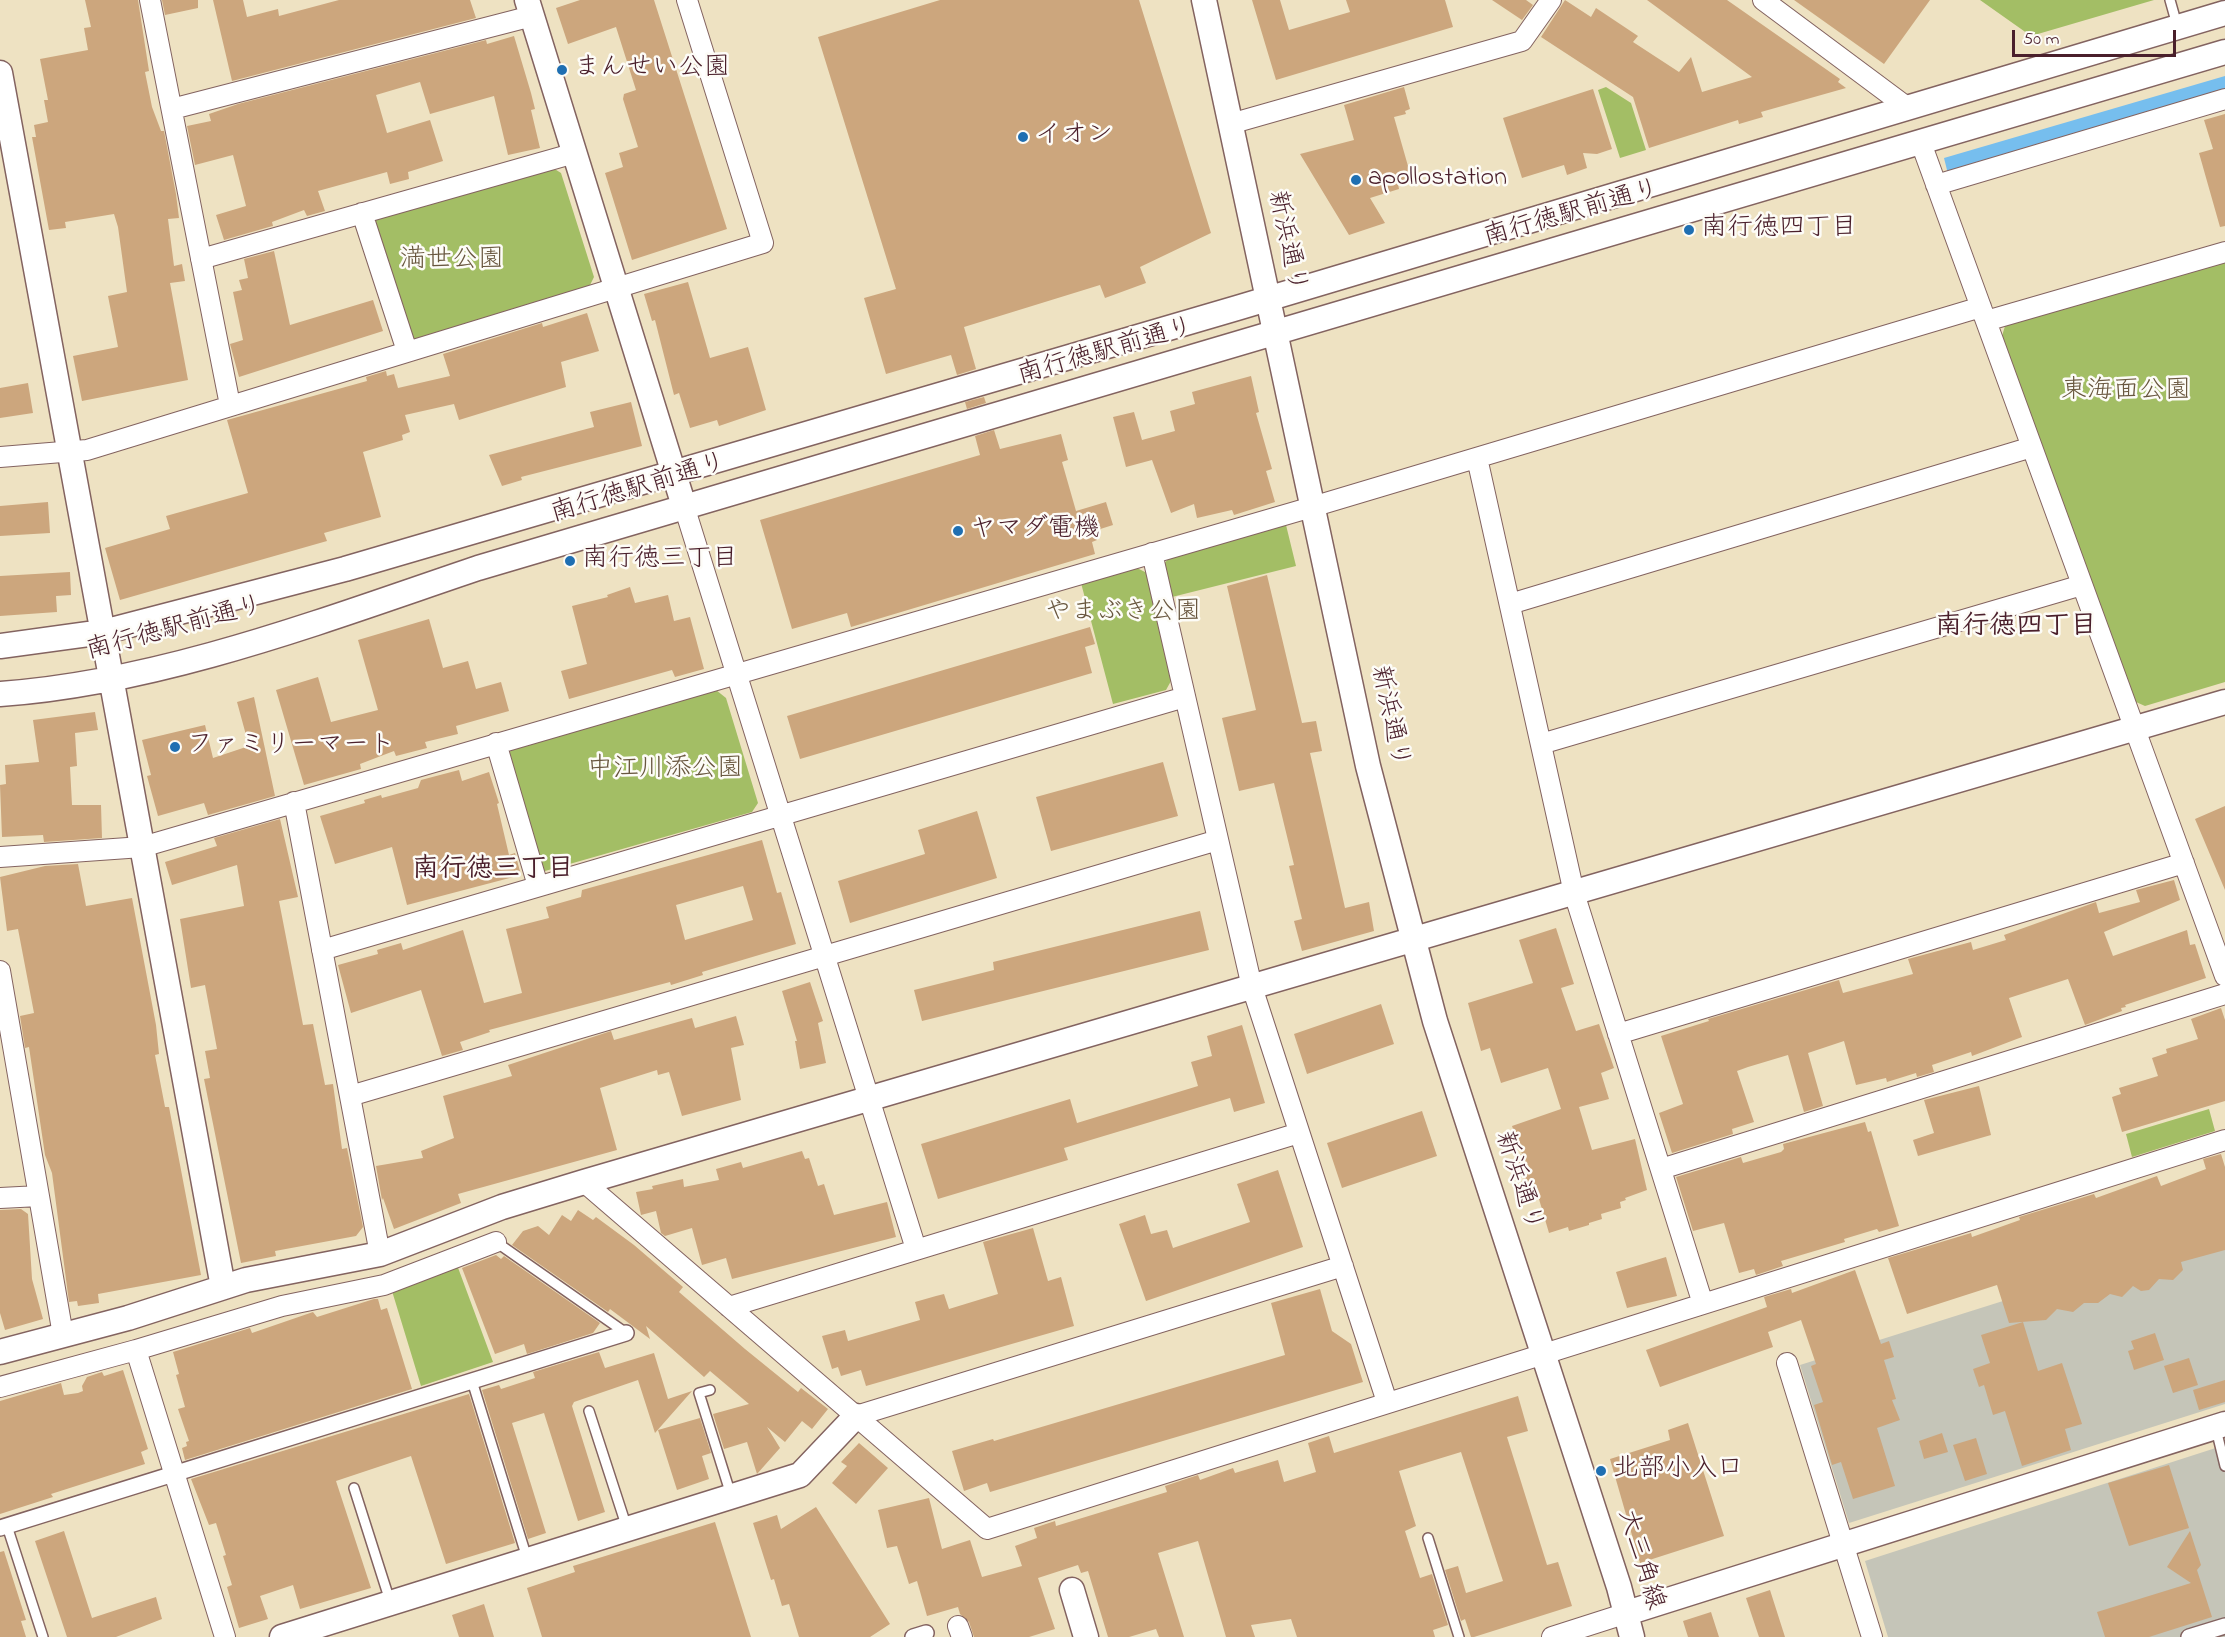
<!DOCTYPE html>
<meta charset="utf-8">
<style>
body{margin:0}
#map{position:relative;width:2225px;height:1637px;overflow:hidden;background:#eee2c2;font-family:"Indie Flower",sans-serif}
canvas{display:block}
.scale{position:absolute;left:2012px;top:30px;width:164px;height:27px;box-sizing:border-box;border:3px solid #4a1f2b;border-top:0;padding-left:8px;font-size:18px;line-height:21px;white-space:nowrap;color:#4a1f2b;-webkit-text-stroke:4px #fdfcf7;paint-order:stroke}
</style>
<div id="map">
<canvas width="2225" height="1637"></canvas>
<div class="scale">50 m</div>
</div>
<script>
const c = document.querySelector('canvas').getContext('2d');
c.lineJoin = 'round';
function fill(path, color) { c.fillStyle = color; c.fill(path, 'evenodd'); }
function stroke(path, color, width, dash) { c.strokeStyle = color; c.lineWidth = width; c.lineCap = dash ? 'butt' : 'round'; c.setLineDash(dash || []); c.stroke(path); }
function write(font, color, halo, rows, align = 'center') {
  c.font = font + ' "Indie Flower","Klee One",sans-serif'; c.lineWidth = 5; c.setLineDash([]); c.textBaseline = 'middle'; c.strokeStyle = halo; c.fillStyle = color; for (const [text, x, y, turn = 0] of rows) {
    c.save(); c.translate(x, y); c.rotate((+turn || 0) * Math.PI / 180); c.textAlign = isNaN(turn) ? turn : align; if (halo) c.strokeText(text, 0, 0); c.fillText(text, 0, 0); c.restore();
  }
}
const industrial = new Path2D(`
 M2225,1231V1404L1849,1523L1800,1365Z
 M2225,1445V1637H1888L1865,1561Z`);
const green = new Path2D(`
 M1980,0H2154L2031,36Z
 M1606,87L1631,103L1646,150L1620,158L1598,90Z
 M553,168L561,173L594,277L589,287L415,340L408,336L371,225L377,216Z
 M2225,262V682L2145,706L2136,702L2002,336L2005,326Z
 M1286,525L1296,566L1172,597L1164,564L1171,555Z
 M1137,568L1147,573L1171,681L1166,690L1113,704L1081,583Z
 M716,690L726,698L758,803L752,812L545,871L537,866L505,758L512,749Z
 M2209,1109L2215,1131L2132,1157L2126,1134Z
 M457,1265L493,1362L421,1386L392,1291Z`);
const water = new Path2D(`
 M2225,76V92L1948,174L1944,158Z`);
const building = new Path2D(`
 M85,0H138L149,71L145,72L152,107L161,131H164L176,194L179,218L168,219L174,266L182,264L185,281L170,283L188,380L82,401L73,356L118,347L108,296L127,292L118,227L114,214L65,222L66,228L49,230L32,137H36L34,125L48,122L44,100H48L40,59L88,50L84,28L91,27Z
 M162,0H198V8L165,15Z
 M213,0H243L247,17L278,9L279,16L339,0H470L476,18L232,81Z
 M580,0H654L727,229L632,260L605,173L623,167L619,153L638,147L623,99L624,94L636,90L616,27L568,44L556,8Z
 M940,0H1139L1211,233L1140,267L1146,283L1105,298L1100,285L964,327L976,369L957,375L951,355L886,374L864,298L896,289L818,37Z
 M1252,0H1280L1289,30L1350,12L1346,0H1445L1453,27L1276,80Z
 M1492,0H1526L1533,5L1522,20Z
 M1565,0L1591,17L1596,8L1638,36L1633,42L1679,72L1691,57L1702,92L1752,77L1647,0H1727L1840,79L1838,82L1846,88L1761,112L1763,117L1739,124L1738,120L1649,148L1633,97L1541,37Z
 M1794,0H1930L1884,64Z
 M514,36L531,93L535,109L531,110L540,148L508,155L494,96L430,114L420,82L376,95L387,133L430,120L443,161L408,172L409,179L390,184L387,172L318,191L325,211L307,216L304,210L272,222L273,226L269,227L224,240L216,215L246,206L233,155L195,165L187,126L211,121L209,114L238,104L486,40L487,44Z
 M1404,87L1410,109L1405,111L1406,114L1394,117L1412,180L1398,184L1399,189L1370,198L1385,223L1349,235L1300,154L1354,140L1344,105Z
 M1593,89L1612,149L1597,154L1583,153L1587,168L1567,175L1564,165L1522,178L1503,118Z
 M2225,114V226L2220,227L2199,153L2213,149L2204,120Z
 M274,251L290,325L373,300L383,331L239,377L230,344L243,340L233,292L242,290L239,280L248,278L244,259Z
 M688,282L710,358L748,347L766,410L719,426L717,420L690,428L679,393L674,395L655,320L652,321L644,294Z
 M587,313L599,351L561,362L566,387L459,420L454,404L405,415L410,432L402,435L403,440L363,452L381,517L324,533L327,541L120,600L105,548L170,529L166,516L248,493L227,420L367,381L366,377L386,371L387,376L394,374L398,388L450,376L443,354L542,323L543,327Z
 M1251,376L1259,412L1256,413L1272,469L1266,471L1275,502L1234,515L1232,510L1197,518L1194,504L1171,513L1152,460L1126,467L1113,417L1134,412L1142,440L1175,431L1170,411L1195,404L1192,392Z
 M28,383L33,413L0,418V388Z
 M984,397L986,403L967,409L965,402Z
 M631,402L642,446L521,477L522,480L502,486L489,455L594,427L590,412Z
 M994,430L1000,449L1061,434L1068,460L1062,462L1076,511L1106,502L1113,525L1094,531L1097,540L1092,542L1095,554L851,627L847,613L792,629L760,520L980,455L975,436Z
 M48,502L50,533L0,536V506Z
 M70,572L71,595L56,596L57,612L0,616V576Z
 M1267,575L1302,723L1316,721L1322,751L1310,753L1345,908L1369,902L1374,931L1302,951L1294,921L1302,919L1289,866L1294,865L1274,783L1239,791L1222,718L1256,710L1227,586Z
 M630,587L635,603L668,595L674,621L690,617L704,669L675,677L672,670L569,699L561,671L587,664L572,606L608,597L607,595Z
 M429,619L443,668L468,661L476,689L501,682L509,711L456,726L458,734L425,742L427,748L396,756L394,751L360,764L361,769L304,785L276,690L318,677L331,722L378,710L358,640Z
 M1090,627L1095,644L1085,647L1092,673L800,759L787,716Z
 M254,697L275,796L208,815L204,803L158,816L147,776L151,775L142,740L205,725L213,758L249,746L237,702Z
 M95,712L98,730L75,733L77,766L70,767L72,805H101L102,838L44,842L43,835L2,837L0,785L6,784L5,765L39,762L33,720Z
 M1163,762L1178,816L1051,851L1036,797Z
 M459,770L462,781L489,772L499,803L497,804L509,855L515,853L521,875L407,905L392,847L335,864L320,816L365,803L364,800L381,795L382,798L418,788L421,780Z
 M2225,806V890L2195,819Z
 M977,811L997,878L850,923L838,881L925,854L918,830Z
 M280,819L298,897L279,901L303,1025L313,1024L325,1085L333,1084L342,1149L347,1148L363,1227L356,1236L275,1251L276,1256L241,1263L204,1079L210,1078L205,1051L217,1049L205,985L191,988L180,919L244,906L237,865L172,885L165,862L217,846L214,838Z
 M762,840L777,893L781,892L796,944L702,972L703,975L671,985L670,982L489,1030L490,1032L460,1042L463,1050L442,1056L421,990L351,1013L338,965L378,954L377,950L401,943L403,950L463,930L484,1003L522,993L506,929L549,918L546,907L581,897L582,890ZM743,886L753,920L685,940L676,905Z
 M78,864L86,906L132,898L156,1025L159,1054L155,1055L165,1107H169L201,1275L98,1294L99,1303L78,1306L77,1301L69,1302L52,1173L45,1155L29,1047L25,1048L20,1016L34,1013L18,929L7,931L0,877L45,866Z
 M2174,880L2180,900L2104,932L2113,956L2187,930L2190,945L2195,944L2206,978L2125,1005L2126,1007L2121,1008L2122,1011L2085,1025L2068,979L2009,998L2022,1037L1972,1056L1971,1052L1932,1065L1934,1072L1917,1077L1916,1073L1887,1082L1886,1078L1856,1085L1844,1041L1808,1053L1823,1106L1804,1112L1788,1055L1748,1067L1737,1071L1754,1122L1732,1129L1733,1134L1672,1153L1659,1113L1683,1104L1661,1036L1709,1021L1708,1019L1839,980L1843,993L1913,974L1908,959L1971,942L1973,950L2006,940L2004,935L2096,902L2099,913L2140,902L2136,890Z
 M1200,911L1209,950L922,1021L914,990L994,970L993,962Z
 M1556,928L1574,984L1561,988L1576,1031L1599,1024L1614,1068L1601,1073L1609,1099L1579,1107L1592,1150L1635,1139L1647,1190L1625,1198L1626,1200L1620,1202L1621,1208L1601,1214L1602,1219L1589,1223V1225L1569,1231L1568,1227L1549,1233L1536,1189L1527,1191L1517,1156L1522,1154L1512,1126L1561,1109L1548,1068L1501,1083L1490,1048L1481,1051L1468,1003L1533,983L1519,940Z
 M810,982L823,1021L818,1023L826,1063L800,1069L795,1041H797L782,991Z
 M1381,1004L1394,1044L1307,1074L1294,1034Z
 M2221,1008L2225,1020V1101L2122,1132L2112,1097L2121,1094L2119,1088L2158,1076L2152,1058L2167,1053L2166,1049L2198,1039L2191,1019Z
 M736,1016L744,1045L731,1048L741,1100L682,1116L669,1072L658,1075L657,1070L600,1088L617,1150L458,1194L461,1203L394,1229L383,1198L382,1200L376,1166L423,1158L421,1151L454,1138L443,1096L512,1076L508,1065L611,1031L614,1040L692,1018L695,1028Z
 M1242,1025L1265,1103L1234,1112L1230,1098L1064,1148L1068,1160L938,1199L921,1144L1070,1099L1077,1123L1198,1086L1191,1062L1212,1056L1207,1036Z
 M1979,1086L1991,1135L1918,1156L1913,1140L1934,1133L1924,1100Z
 M1422,1111L1437,1156L1342,1188L1327,1143Z
 M1865,1122L1868,1132L1871,1131L1899,1226L1879,1232L1877,1229L1844,1239L1845,1242L1781,1261L1783,1266L1756,1275L1754,1269L1739,1273L1724,1223L1693,1231L1676,1177L1741,1157L1743,1163L1781,1152L1784,1149L1783,1144Z
 M802,1151L805,1159L809,1158L818,1186L824,1184L834,1215L887,1202L896,1237L732,1279L726,1258L702,1265L692,1228L665,1236L661,1233L656,1211L641,1215L636,1192L653,1189L652,1186L683,1179L684,1187L719,1180L716,1169L741,1162L743,1168Z
 M2221,1154L2225,1167V1250L2181,1262L2183,1270L2173,1280L2159,1279L2149,1290L2141,1291L2133,1286L2122,1297L2110,1294L2098,1303H2084L2073,1312L2057,1309L2046,1320L2009,1323L1997,1285L1907,1314L1888,1258L1971,1233L1972,1237L2020,1220L2019,1217L2094,1194L2096,1198L2157,1176L2161,1186L2206,1169L2203,1159Z
 M1278,1170L1303,1247L1146,1301L1119,1224L1145,1215L1151,1234L1167,1230L1173,1248L1250,1222L1237,1184Z
 M21,1209L28,1214L32,1279L43,1319L5,1330L0,1313V1210Z
 M578,1210L593,1220L596,1217L634,1245L683,1287L679,1292L745,1349L798,1392L801,1388L828,1409L812,1429L802,1421L785,1442L767,1427L780,1448L757,1474L747,1442L724,1449L713,1414L749,1404L710,1371L704,1377L646,1326L650,1339L610,1309L608,1312L512,1245L523,1231L538,1226L549,1235L562,1215L571,1221Z
 M1033,1228L1048,1281L1061,1277L1074,1326L866,1386L861,1370L841,1376L838,1367L832,1369L822,1336L845,1330L848,1341L920,1320L915,1302L936,1296L944,1294L949,1309L998,1294L983,1242Z
 M496,1255L501,1259L504,1256L600,1323L593,1333L527,1354L524,1344L495,1354L462,1268Z
 M1666,1257L1677,1296L1627,1308L1616,1272Z
 M1855,1270L1881,1344L1889,1341L1894,1357L1884,1360L1896,1399L1892,1400L1900,1420L1877,1428L1895,1486L1853,1499L1841,1462L1832,1465L1814,1405L1823,1402L1811,1366L1816,1364L1801,1320L1768,1332L1773,1347L1660,1387L1646,1350L1767,1307L1764,1297L1791,1289L1792,1293Z
 M1320,1289L1332,1331L1351,1344L1363,1382L990,1492L987,1483L964,1491L952,1451L993,1439L994,1441L1285,1355L1271,1303Z
 M374,1299H378L381,1310L387,1308L412,1389L185,1460L182,1448L187,1446L186,1442L189,1441L178,1409L185,1407L176,1375L179,1374L173,1352L250,1328L252,1333L313,1312L317,1317Z
 M2023,1322L2038,1371L2062,1363L2082,1424L2065,1429L2071,1450L2022,1466L2005,1411L1993,1415L1984,1385L1979,1387L1973,1369L1990,1363L1981,1335Z
 M2155,1333L2164,1360L2134,1370L2128,1351L2134,1349L2131,1341Z
 M599,1352L605,1368L654,1353L668,1399L692,1391L655,1433L638,1380L574,1402L572,1406L605,1512L578,1521L544,1413L512,1423L546,1533L528,1539L482,1390L499,1385L501,1389L535,1378L533,1372Z
 M2189,1358L2198,1385L2173,1393L2164,1366Z
 M123,1370L148,1449L141,1452L145,1464L51,1494L53,1497L0,1514V1401L61,1383L64,1395L78,1393L83,1391L82,1386L87,1377L102,1372L104,1376Z
 M2225,1380V1402L2199,1410L2193,1390Z
 M469,1394L515,1543L446,1564L411,1456L336,1481L371,1588L300,1609L293,1585L260,1596L268,1619L239,1628L227,1587L232,1585L223,1556L226,1555L216,1523L209,1525L191,1479Z
 M1518,1396L1528,1431L1507,1437L1547,1565L1558,1562L1572,1606L1474,1637H1471L1465,1619L1461,1621L1445,1570L1458,1566L1466,1593L1503,1581L1461,1452L1399,1471L1416,1526L1405,1531L1420,1578L1432,1574L1448,1625L1433,1630L1435,1637H1297L1291,1619L1251,1625L1255,1637H1226L1198,1541L1158,1553L1184,1637H1159L1156,1629L1129,1637H1108L1088,1571L1081,1573L1078,1565L1038,1578L1055,1629L1029,1637H974L969,1622L960,1614L958,1607L927,1616L917,1581L909,1584L897,1546L887,1548L878,1510L929,1498L942,1549L970,1540L982,1577L1022,1566L1015,1546L1037,1538L1034,1528L1055,1521L1056,1526L1167,1492L1165,1486L1198,1475L1200,1480L1233,1468L1235,1473L1278,1460L1284,1482L1316,1472L1308,1443L1329,1436L1334,1453Z
 M700,1418L711,1453L702,1456L709,1479L677,1490L658,1430Z
 M1688,1423L1724,1536L1640,1563L1610,1459L1670,1440L1668,1430Z
 M1942,1433L1948,1452L1924,1459L1919,1441Z
 M1976,1438L1987,1474L1965,1481L1953,1445Z
 M859,1443L888,1468L856,1504L832,1483L847,1466L841,1462Z
 M2169,1465L2189,1528L2129,1546L2108,1483Z
 M816,1507L890,1624L870,1637H799L789,1604L782,1606L774,1579L771,1580L753,1523L777,1515L781,1529Z
 M715,1522L751,1637H542L527,1588L575,1572L573,1566Z
 M64,1531L92,1618L156,1597L162,1619L116,1637H67L35,1541Z
 M2190,1531L2201,1565L2197,1570L2212,1617L2149,1637H2105L2097,1612L2191,1583L2167,1567Z
 M4,1551L26,1620L21,1621L26,1637H0V1552Z
 M1770,1590L1785,1637H1759L1746,1598Z
 M484,1604L494,1637H459L452,1615Z
 M1711,1612L1719,1637H1688L1683,1621Z`);
const service = new Path2D(`
 M2170,0L2177,25
 M496,1242L626,1333
 M472,1381L527,1558
 M710,1390L699,1393L731,1495
 M589,1411L627,1528
 M2216,1429L2225,1466
 M354,1488L390,1601
 M7,1526L43,1637
 M1428,1538L1459,1637`);
const pedestrian = new Path2D(`
 M0,1528L626,1333
 M913,1637L926,1633
 M2189,1637L2225,1626`);
const minor = new Path2D(`
 M150,0L230,405
 M1763,0L1908,108
 M172,109L532,16
 M1230,124L1522,41L1551,0
 M1921,143L2225,976
 M1936,185L2225,99
 M362,213L407,351
 M201,259L575,153
 M1986,321L2225,252
 M0,457L87,450L763,243L687,0
 M1477,458L1574,893L1703,1304
 M684,506L916,1249
 M1152,553L1252,987L1387,1402
 M1510,604L2032,447
 M496,743L538,886
 M1541,744L2082,585
 M294,802L380,1254
 M0,857L142,847L1312,507L1981,307
 M322,950L1185,697
 M0,971L63,1335
 M1618,1034L2184,863
 M350,1096L1218,840
 M1661,1169L2225,994
 M584,1182L987,1529L2225,1140
 M0,1198L39,1196
 M729,1307L1299,1133
 M136,1350L225,1637
 M1787,1363L1872,1637
 M0,1387L136,1350L282,1306L384,1285L496,1242
 M856,1416L1343,1266
 M958,1626L962,1637
 M1552,1637L1627,1613`);
const tertiary = new Path2D(`
 M527,0L684,506
 M1204,0L1368,766L1435,1021L1619,1587L1632,1637
 M0,73L223,1287
 M0,646L103,632L345,569L1237,308L2225,13
 M0,694C160,683 327,619 478,568L2225,52
 M0,1352L128,1318L246,1280L380,1254L502,1207L584,1182L2225,702
 M1072,1590L1086,1637
 M1627,1613L2225,1424
 M282,1637L800,1475L856,1416`);
const markers = [
 [562,70,6,"#1f6fb2"],
 [1023,137,6,"#1f6fb2"],
 [1356,180,6,"#1f6fb2"],
 [1689,230,6,"#1f6fb2"],
 [958,531,6,"#1f6fb2"],
 [570,561,6,"#1f6fb2"],
 [175,747,6,"#1f6fb2"],
 [1601,1471,6,"#1f6fb2"]
];
const poiNames = [
 ["まんせい公園",574,70],
 ["イオン",1035,137],
 ["apollostation",1368,180],
 ["南行徳四丁目",1701,230],
 ["ヤマダ電機",970,531],
 ["南行徳三丁目",582,561],
 ["ファミリーマート",187,747],
 ["北部小入口",1613,1471]
];
const streetNames = [
 ["南行徳駅前通り",1572,215,-16],
 ["新浜通り",1285,242,78],
 ["南行徳駅前通り",1106,353,-16],
 ["南行徳駅前通り",639,490,-17],
 ["南行徳駅前通り",175,630,-15],
 ["新浜通り",1388,717,78],
 ["新浜通り",1517,1182,72],
 ["大三角線",1639,1560,73]
];
const parkNames = [
 ["満世公園",452,262],
 ["東海面公園",2126,393],
 ["やまぶき公園",1123,614],
 ["中江川添公園",665,771]
];
const neighbourhoodNames = [
 ["南行徳四丁目",2016,629],
 ["南行徳三丁目",493,872]
];
fill(industrial, '#c5c5b8');
fill(green, '#a3be65');
fill(water, '#76beee');
fill(building, '#cca67d');
stroke(service, '#836360', 12);
stroke(pedestrian, '#836360', 18);
stroke(minor, '#836360', 22);
stroke(tertiary, '#836360', 27);
stroke(service, '#fff', 9);
stroke(pedestrian, '#fff', 15);
stroke(minor, '#fff', 20);
stroke(tertiary, '#fff', 24);
for (const [x, y, r, color] of markers) { const dot = new Path2D(); dot.arc(x, y, r, 0, 2 * Math.PI); c.fillStyle = color; c.fill(dot); stroke(dot, '#fdfcf7', 2); }
write('26px', '#4a1f2b', '#fdfcf7', poiNames, 'left');
write('26px', '#4a1f2b', '#fdfcf7', streetNames);
write('26px', '#69573f', '#fdfcf7', parkNames);
write('bold 27px', '#4a1f2b', '#fdfcf7', neighbourhoodNames);
</script>
